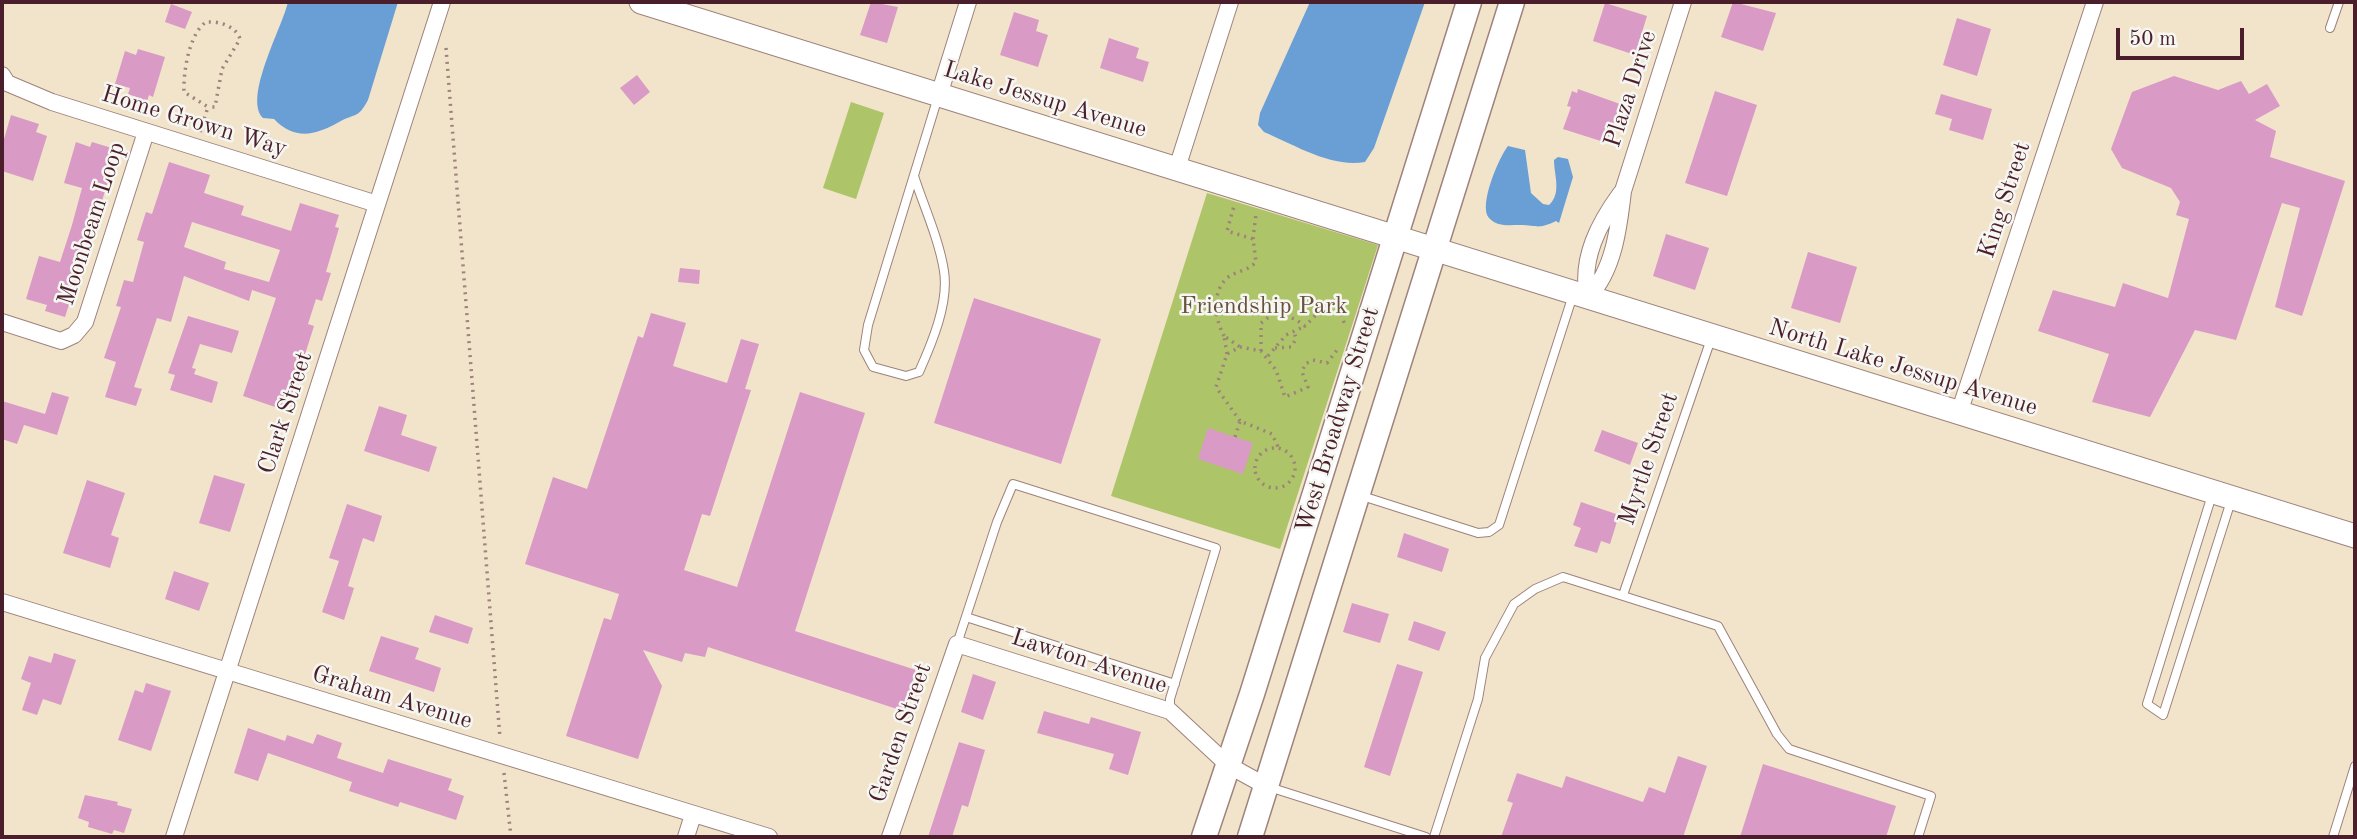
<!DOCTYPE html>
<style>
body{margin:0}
#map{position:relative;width:2357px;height:839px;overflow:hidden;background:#f1e4cb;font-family:"Old Standard TT",serif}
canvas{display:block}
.frame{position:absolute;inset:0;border:4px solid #4a1f2b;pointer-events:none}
.scale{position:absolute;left:2116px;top:28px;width:128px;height:32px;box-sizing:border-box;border:4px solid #4a1f2b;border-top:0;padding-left:9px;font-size:21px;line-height:24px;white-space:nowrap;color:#4a1f2b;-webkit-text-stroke:5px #f6f6f2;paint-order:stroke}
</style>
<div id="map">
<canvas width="2357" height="839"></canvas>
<div class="frame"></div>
<div class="scale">50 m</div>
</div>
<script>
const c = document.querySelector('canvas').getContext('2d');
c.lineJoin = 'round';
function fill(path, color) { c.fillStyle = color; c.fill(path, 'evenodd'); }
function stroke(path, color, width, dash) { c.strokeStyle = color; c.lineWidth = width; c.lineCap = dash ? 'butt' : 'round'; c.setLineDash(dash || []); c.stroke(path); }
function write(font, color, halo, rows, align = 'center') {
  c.font = font + ' "Old Standard TT",serif'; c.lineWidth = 5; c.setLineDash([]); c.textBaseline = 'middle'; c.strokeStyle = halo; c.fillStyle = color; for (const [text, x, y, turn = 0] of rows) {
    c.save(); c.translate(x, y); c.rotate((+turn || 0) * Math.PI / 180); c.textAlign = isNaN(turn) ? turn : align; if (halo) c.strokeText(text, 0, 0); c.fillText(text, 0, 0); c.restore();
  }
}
const green = new Path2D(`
 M851,102L884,113L856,199L823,188Z
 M1207,193L1378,245L1280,549L1111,496Z`);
const water = new Path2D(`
 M288,2H398L368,100C358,119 355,113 339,122C316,135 295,141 274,119L263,118C243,98 282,28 288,2Z
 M1310,2H1425L1374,148L1365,162C1331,168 1295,145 1264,132L1258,125L1260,113Z
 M1508,146L1525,150L1531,193L1543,204L1549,205C1562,193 1554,175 1554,160L1558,157L1568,159L1573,177L1559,223L1556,221C1537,230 1538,225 1520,225C1509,225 1497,227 1489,218C1478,206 1499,157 1508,146Z`);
const building = new Path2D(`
 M871,2L898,7L887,43L860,35Z
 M1733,2L1776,13L1763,51L1721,37Z
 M1605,3L1647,16L1635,55L1593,41Z
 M171,4L192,12L185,29L165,22Z
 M1014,12L1039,20L1036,31L1048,35L1038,67L1000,55Z
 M1957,18L1991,29L1977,76L1943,65Z
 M1109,38L1139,48L1136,58L1149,62L1143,82L1100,68Z
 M138,49L165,57L153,97L149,95L147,101L128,94L130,88L115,84L125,51L136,55Z
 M637,75L650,92L634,105L620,88Z
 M2174,76L2218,90L2241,81L2249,94L2267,84L2280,106L2255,120L2276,131L2270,157L2345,181L2302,316L2275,307L2300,208L2282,203L2236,340L2195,330L2150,417L2092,402L2109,354L2038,331L2053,290L2115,307L2123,283L2168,298L2189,219L2176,215L2180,202L2171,188L2122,168L2111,149L2132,92Z
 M1578,89L1620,104L1607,143L1563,129L1571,107L1567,106L1572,91L1577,93Z
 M1715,91L1757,105L1727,196L1685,183Z
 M1941,94L1992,109L1983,140L1949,130L1952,119L1935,114Z
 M11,115L39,124L36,132L47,136L33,181L2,171V146Z
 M76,142L90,147L92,142L115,149L111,162L114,163L65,317L45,311L47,305L26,299L39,256L60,262L72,225L82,188L64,183Z
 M169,162L210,175L204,193L244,206L241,215L291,231L300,203L339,215L335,227L339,228L326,272L331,273L322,301L316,299L308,324L314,326L290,402L284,401L281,409L243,396L276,298L252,290L249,301L184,276L171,322L157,318L134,387L142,389L136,406L105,397L116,362L104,358L121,307L116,306L124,280L133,282L144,242L137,240L146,212L152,214ZM192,222L280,250L269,282L224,269L226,262L184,247Z
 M1666,234L1709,248L1695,290L1653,276Z
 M1808,252L1857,267L1840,323L1791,308Z
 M680,268L700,270L699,284L678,282Z
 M974,298L1101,339L1061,464L934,423Z
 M651,313L686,323L673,366L727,383L741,339L759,344L745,389L751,390L710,516L702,514L684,570L737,587L800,392L865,413L795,631L916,670L903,711L708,647L705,657L685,653L682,662L643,650L662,686L638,759L566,736L604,618L611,620L619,594L525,564L553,477L587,489L638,336L643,338Z
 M188,316L239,331L232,353L200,344L192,368L196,369L194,374L218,382L212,403L170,390L175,375L168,373Z
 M52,392L69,397L57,435L24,425L17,444L2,439V401L45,414Z
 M379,406L407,415L401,435L437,447L429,472L364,451Z
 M1208,428L1253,443L1243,474L1198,459Z
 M1602,430L1638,443L1630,465L1594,451Z
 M214,475L245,484L230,532L199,523Z
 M87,480L125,493L111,535L119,538L110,568L63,553Z
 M1581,502L1619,515L1610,544L1601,541L1597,553L1574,546L1581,528L1573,525Z
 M347,504L382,516L374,542L363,538L348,586L354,588L344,620L322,612L339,561L329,558Z
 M1404,533L1449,549L1442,572L1397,557Z
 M174,571L209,583L199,611L165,599Z
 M1352,603L1389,614L1380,643L1343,632Z
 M435,615L473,628L468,644L429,632Z
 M1414,621L1446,632L1439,651L1408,640Z
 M381,636L419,648L415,659L441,668L434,692L369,671Z
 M54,653L76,660L61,705L43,699L37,715L22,710L31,683L21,679L29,656L51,663Z
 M1397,664L1423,672L1390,776L1364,767Z
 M973,674L996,682L983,720L961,712Z
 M146,683L171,691L151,751L118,740L135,690L143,693Z
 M1044,711L1089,724L1091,717L1141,732L1128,775L1109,769L1114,754L1037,733Z
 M248,728L285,741L287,735L313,744L317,734L342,743L337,758L383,773L388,759L452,779L448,790L464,796L456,820L400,802L398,807L349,791L352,782L268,753L258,781L234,773Z
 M959,742L985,750L968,807L962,805L952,837H928Z
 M1678,756L1707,766L1683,837H1501L1513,803L1507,801L1517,773L1562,788L1566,776L1643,802L1649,787L1665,793Z
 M1763,764L1896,806L1886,837H1740Z
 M85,795L118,802L117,805L132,809L124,833L114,830L112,834L88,827L89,822L78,818Z`);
const path = new Path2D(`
 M446,48L500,738
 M200,132L208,107L184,92C183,73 189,34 206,22C219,21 236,26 240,39L222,69L215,107H208
 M1253,239L1256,214
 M1224,336C1215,319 1211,293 1227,278C1236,271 1248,271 1256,262L1253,239L1227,231L1234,206
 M1275,348L1291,347L1296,339L1294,331
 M1261,351V323L1274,313L1295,319L1305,326L1325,306L1341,312L1345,326
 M1227,354L1224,336L1240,347
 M1268,356L1286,335L1305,326
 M1240,421L1216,387L1227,354L1240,347L1261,351L1276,370L1285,397L1308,387L1302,372L1305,364L1313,360L1327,363L1337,350
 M1235,437L1240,421L1272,434L1279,449
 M1255 468a20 20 0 1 1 40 0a20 20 0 1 1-40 0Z
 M504,773L511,837`);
const lane = new Path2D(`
 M2330,28L2339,2
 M914,176C924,207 939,239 944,271C949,303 932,343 919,372L906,376L873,367L864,350L868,325L938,97
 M1359,495L1478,533L1489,532L1499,525L1573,295
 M2212,495L2147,704L2163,715L2231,501
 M1623,595L1711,339
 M966,617L1175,684
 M957,644L997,522L1013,484L1216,548L1170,699V711
 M1269,787L1426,837
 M1434,837L1478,699L1485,658L1514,604L1535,589L1563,577L1718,626L1777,734L1789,749L1931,796L1918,837
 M2333,837L2355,766`);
const street = new Path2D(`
 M2,75L7,83L52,102L377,204
 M939,95L968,2
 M1177,168L1230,2
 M1588,297C1614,271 1619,226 1623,191L1683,2
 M1588,297C1580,259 1599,223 1621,193
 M2,322L61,341L74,335L85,322L146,132
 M1959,413L2095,2
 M2,602L769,837
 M174,837L442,2
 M686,837L693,815
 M890,837L957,644L1170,711L1228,765L1266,786`);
const secondary = new Path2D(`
 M641,2L2355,536`);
const primary = new Path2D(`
 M1204,837L1252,694L1469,2
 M1250,837L1512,2`);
const streetNames = [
 ["Plaza Drive",1631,89,-72],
 ["Lake Jessup Avenue",1045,100,17],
 ["Home Grown Way",194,122,17],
 ["King Street",2005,200,-72],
 ["Moonbeam Loop",92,224,-72],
 ["North Lake Jessup Avenue",1903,368,17],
 ["Clark Street",286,413,-72],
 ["West Broadway Street",1338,420,-73],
 ["Myrtle Street",1649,459,-71],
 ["Lawton Avenue",1089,662,18],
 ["Graham Avenue",392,698,17],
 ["Garden Street",901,733,-71]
];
const parkNames = [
 ["Friendship Park",1264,307]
];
fill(green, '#adc468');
fill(water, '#6a9fd6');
fill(building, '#d99ac5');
stroke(lane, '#9e827b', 10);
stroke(street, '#9e827b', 18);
stroke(secondary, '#9e827b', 25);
stroke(primary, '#9e827b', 27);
stroke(path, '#9e827b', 3.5, [2, 5]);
stroke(lane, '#fff', 8);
stroke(street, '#fff', 16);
stroke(secondary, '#fff', 23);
stroke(primary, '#fff', 24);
write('24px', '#4a1f2b', '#f6f6f2', streetNames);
write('24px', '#68513d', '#f6f6f2', parkNames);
</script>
